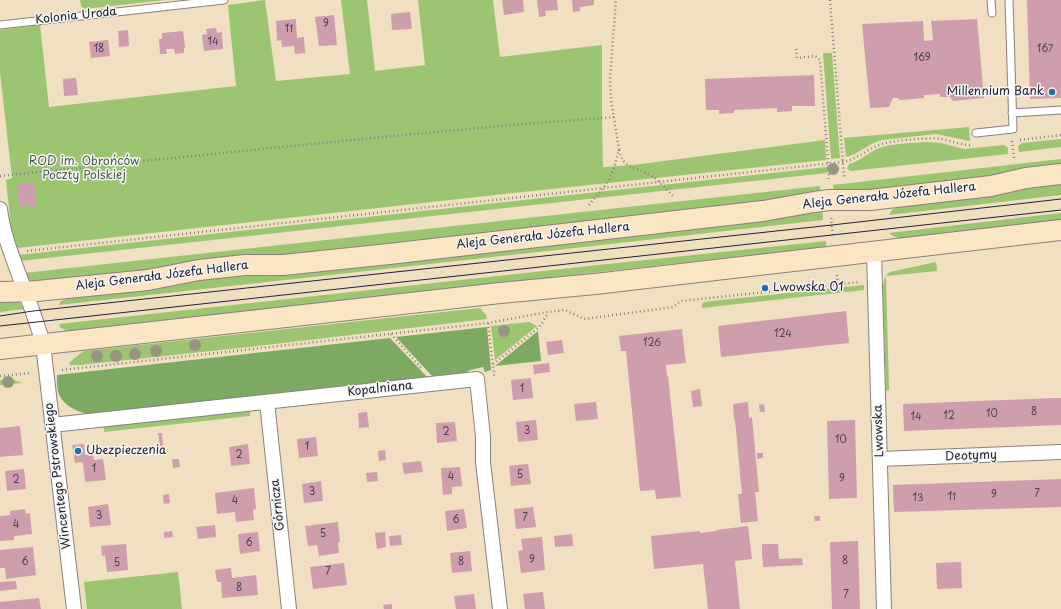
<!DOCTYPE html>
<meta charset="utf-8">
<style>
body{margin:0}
canvas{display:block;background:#f0dfc1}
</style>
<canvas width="1061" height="609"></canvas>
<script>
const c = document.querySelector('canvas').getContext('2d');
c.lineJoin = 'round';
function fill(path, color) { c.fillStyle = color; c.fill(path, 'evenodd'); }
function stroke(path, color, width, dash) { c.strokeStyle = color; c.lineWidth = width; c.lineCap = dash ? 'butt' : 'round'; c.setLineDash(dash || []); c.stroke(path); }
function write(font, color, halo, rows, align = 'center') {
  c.font = font + ' "Playpen Sans",sans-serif'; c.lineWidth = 3; c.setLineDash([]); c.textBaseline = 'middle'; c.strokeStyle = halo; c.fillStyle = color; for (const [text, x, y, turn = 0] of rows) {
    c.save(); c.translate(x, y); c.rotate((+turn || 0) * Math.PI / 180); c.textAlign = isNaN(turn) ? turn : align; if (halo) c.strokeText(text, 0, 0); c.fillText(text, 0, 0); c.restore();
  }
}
const green = new Path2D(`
 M80,0H166L84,9L81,6Z
 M265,0L276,81L350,74L341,0H367L375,71L425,65L418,0H493L500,57L602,45V118L603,167L633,165L825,140L826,160L504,194L17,248L12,236L6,180L12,178L0,72V30L40,25L49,107L236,86L228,5Z
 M823,53H832L840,158L831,159Z
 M969,127L970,141L936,134L882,140C869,143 859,154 846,157L844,138Z
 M1061,139V147L1019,152L1018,146L1022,143Z
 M928,142L941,143L964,149L1004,145L1008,148V154L851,171L847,169L849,164C860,161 868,153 877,149C891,143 913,143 928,142Z
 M1061,159V168L997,176L834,194L833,185Z
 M827,167V173L20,261L18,255Z
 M1061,179V195L889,215L891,211L896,207L977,198L1035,183Z
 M820,186L821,196L40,282C32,282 28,280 24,273Z
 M822,206L823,220L602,245L59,305L61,301L69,298L148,290L206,275L285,274L764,221L811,208Z
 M1061,213V220L903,239L893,236L889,233Z
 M826,241V247L66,331L60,327L59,324L589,266Z
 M936,262L937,271L886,276L889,390L886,391L883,295C883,286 882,278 890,272Z
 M864,285V290L702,308V304L704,302L712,301Z
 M0,296L18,300L24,309L0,312Z
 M480,308L486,315L487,319L249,347L80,365H70L69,363C71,361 82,352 84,351Z
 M529,322L537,326L495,360L491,326Z
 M12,379L22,383L0,385V380Z
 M250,411V416L104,432V426Z
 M178,572L182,609H87L84,582Z`);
const forest = new Path2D(`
 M487,327L491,370L485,372L483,367L470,370L465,373L432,376L396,337Z
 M538,331L541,361L495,366Z
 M390,338L427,377L88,414C77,412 63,405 59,394C57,389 57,381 57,375Z`);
const building = new Path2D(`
 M502,0H523L524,12L504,15Z
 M537,0H557L558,10L545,11L546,16L539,17Z
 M572,0H594V5L580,7V11L573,12Z
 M1027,0H1061V98L1030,99Z
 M410,12L412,29L392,30L391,14Z
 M334,15L337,45L319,46L315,17Z
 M296,19L297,38L304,37L305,53L295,54L294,46L282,47L281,40L277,41L276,21Z
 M977,19L984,98L953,101L950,97H940V94L924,95V98L900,100L898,98H893L889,107L870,108L862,24L923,21L924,41L933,40L931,21Z
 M216,28L217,33L222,32L223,49L204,51L202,35L207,34L206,29Z
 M128,30L129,46L119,47L118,31Z
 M183,31L185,48H184V53L175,54L174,49H166L167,54H160L159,39H162V33Z
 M108,40L110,56L91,58L89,42Z
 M814,75L815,106H792V111L777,112V108L734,110V113L719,114V110H706L705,79Z
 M76,78L78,95L64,96L63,79Z
 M34,182L37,205L19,207L17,184Z
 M846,311L849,343L721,357L718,326Z
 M682,329L686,363L666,365L667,376H668L681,497L656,499L655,490L640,491L626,351H621L619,336Z
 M562,340L564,353L548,355L546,342Z
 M549,363L550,372L534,374L533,365Z
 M531,378L533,398L513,400L511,380Z
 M700,389L702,406L693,407L691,391Z
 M1055,398H1061V425L904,431L903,404Z
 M596,402L598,419L576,421L574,404Z
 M748,402L749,418L752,417L759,492H755L758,521L741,523L738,494H742L735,420H734L733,404Z
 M764,404L765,412H760L759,405Z
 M367,412L369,427L359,428L358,413Z
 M536,420L538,440L518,442L516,422Z
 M855,420L857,498L829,499L827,421Z
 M455,422L457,441L437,443L436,423Z
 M20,426L23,455L0,457V428Z
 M158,433H162L163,445L160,446Z
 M316,437L318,456L299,458L297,439Z
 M84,444L85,455L93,454L94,460L103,459L106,480L85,482L83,462L75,463L72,445Z
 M248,444L250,464L231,466L229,447Z
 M385,450L386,460L379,461L378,451Z
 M757,453H763V458L757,459Z
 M172,459H179L180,467L173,468Z
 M421,461L423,472L404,474L402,463Z
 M528,464L531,484L511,486L509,466Z
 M460,467L462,486L452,487V494L443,495L441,468Z
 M24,469L26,489L7,491L5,471Z
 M377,472L378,481L367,482L366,473Z
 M1061,479V507L894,512L893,485Z
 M321,481L323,501L304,503L302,484Z
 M254,488L256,509L253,510L254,520L236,522L235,512L217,514L215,493Z
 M169,494L170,503L164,504L163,495Z
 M108,504L111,525L90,527L88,507Z
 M533,507L536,527L516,529L514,509Z
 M25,509L26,514L30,513L32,534L14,536V540L0,541V516L10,515V511Z
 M464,509L467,528L447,531L445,511Z
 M814,516H820V521H815Z
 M338,522L340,542L338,543L339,553L319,556L317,545L308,546L305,526Z
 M215,525L216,537L198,539L196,527Z
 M748,526L752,559L735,561L740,609H708L703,564L654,569L651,536L700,531V533L716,531V530Z
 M172,531L173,537L164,538V532Z
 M258,532L260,551L240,554L238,534Z
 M385,532L386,547L377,549L375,533Z
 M572,534L573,546L555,547L554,536Z
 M401,535L402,545L390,546L389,536Z
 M542,537L545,570L521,573L518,551L523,550L521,539Z
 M858,541L860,609H832L830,542Z
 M126,544L128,570L107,572L105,555L102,556L101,546Z
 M762,544H778L779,559L802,558L803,565L763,567V559H762Z
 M33,547L36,575L6,579L5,568H0V550Z
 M470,551L472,571L452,573L450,553Z
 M961,562L962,588L937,589L936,563Z
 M344,563L347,585L313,589L310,567Z
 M231,568L232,578L256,575L258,595L222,598L221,582H217L215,570Z
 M16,581L17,589L0,591V582Z
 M543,592L545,609H525L523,594Z
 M474,594L476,609H456L454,596Z
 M39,598L41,609H0V602Z
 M392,604V609H384L383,605Z`);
const path = new Path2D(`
 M830,0L844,177
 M796,49L797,58L815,56L820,60L829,173L828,181
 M1020,140L1061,135
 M1012,141L1014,158
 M619,150C624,169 631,165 646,173C657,178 665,188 673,196
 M0,176L290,146L499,126L615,117
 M589,205L604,187L609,180L614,168L619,149L611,100L610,79L616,0
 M831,218L833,238
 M27,251L842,162C856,160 866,150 879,145C892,140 918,139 932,138C945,138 957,145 971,145
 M837,275L838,285
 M488,323L494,376
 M391,334L422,369
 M493,364L538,328L542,323L548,313
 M62,370L488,323L548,312L565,310L584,319L673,307L681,301L860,282
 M0,376L31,373`);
const lane = new Path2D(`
 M991,0L992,13
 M0,25L224,0
 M1012,113L1061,110
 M976,133L1013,129L1009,0`);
const street = new Path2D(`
 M0,209C3,234 12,256 21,280C29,301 37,322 43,344L74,609
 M874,252L884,609
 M267,402L289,609
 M52,425L477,379L483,437V462L500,609
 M880,459L1061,452`);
const secondary = new Path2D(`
 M0,292L37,291L148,280L199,270L245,265H283L389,254L763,211L814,202L829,200H870L991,186L1026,178L1061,174
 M0,349L500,293L595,284L1061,230`);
const tram = new Path2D(`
 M0,316L33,311L832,225L1061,199
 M0,326L1061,210`);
const trees = [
 [833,169],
 [504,331],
 [195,345],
 [156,351],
 [135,354],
 [97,356],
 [116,356],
 [8,382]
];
const markers = [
 [1052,92,4,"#1f6fb2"],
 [765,288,4,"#1f6fb2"],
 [78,451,4,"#1f6fb2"]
];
const numberNames = [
 ["9",326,24],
 ["11",289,29],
 ["14",213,42],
 ["18",99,49],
 ["167",1045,49],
 ["169",922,58],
 ["124",783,334],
 ["126",652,343],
 ["1",522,389],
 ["8",1034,412],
 ["10",992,414],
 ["12",949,416],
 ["14",916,417],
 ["3",527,431],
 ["2",446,432],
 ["10",841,440],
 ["1",307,447],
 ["2",239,455],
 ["1",94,469],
 ["5",520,475],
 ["4",451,477],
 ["9",842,479],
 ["2",16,480],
 ["3",312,492],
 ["7",1037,494],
 ["9",994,495],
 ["11",952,497],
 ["13",918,498],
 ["4",235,501],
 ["3",99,516],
 ["7",525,518],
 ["6",456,520],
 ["4",16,525],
 ["5",323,534],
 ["6",249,543],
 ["9",532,560],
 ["8",845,561],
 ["6",25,562],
 ["8",461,562],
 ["5",117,563],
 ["7",328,572],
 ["8",239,588],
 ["7",846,595]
];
const streetNames = [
 ["Kolonia Uroda",76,16,-6],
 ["Aleja Generała Józefa Hallera",889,196,-6],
 ["Aleja Generała Józefa Hallera",543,236,-6],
 ["Aleja Generała Józefa Hallera",162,276,-7],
 ["Kopalniana",380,389,-6],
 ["Lwowska",879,431,-92],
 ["Deotymy",971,456,-2],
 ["Wincentego Pstrowskiego",58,476,-97],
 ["Górnicza",278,505,-96]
];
const poiNames = [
 ["Millennium Bank",1044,92,"right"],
 ["Lwowska 01",773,288],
 ["Ubezpieczenia",86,451]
];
const parkNames = [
 ["ROD im. Obrońców",84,162],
 ["Poczty Polskiej",84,176]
];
fill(green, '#9bc571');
fill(forest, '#7caa63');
fill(building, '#ce9ead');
stroke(lane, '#89807e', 9);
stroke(street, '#89807e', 16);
stroke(secondary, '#89807e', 22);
stroke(path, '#89807e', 2.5, [1, 3]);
stroke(lane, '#fff', 7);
stroke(street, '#fff', 14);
stroke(secondary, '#fce5c4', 20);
stroke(tram, '#22223b', 1);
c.fillStyle = '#969682';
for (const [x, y] of trees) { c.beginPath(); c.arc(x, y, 6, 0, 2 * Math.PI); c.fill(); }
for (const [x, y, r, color] of markers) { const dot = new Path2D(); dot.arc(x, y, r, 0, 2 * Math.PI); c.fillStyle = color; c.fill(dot); stroke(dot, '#f6f6f2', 1.5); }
write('10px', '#4d4158', null, numberNames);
write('12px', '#22223b', '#f6f6f2', streetNames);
write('12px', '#22223b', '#f6f6f2', poiNames, 'left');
write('12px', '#4c5b4e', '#f6f6f2', parkNames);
</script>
